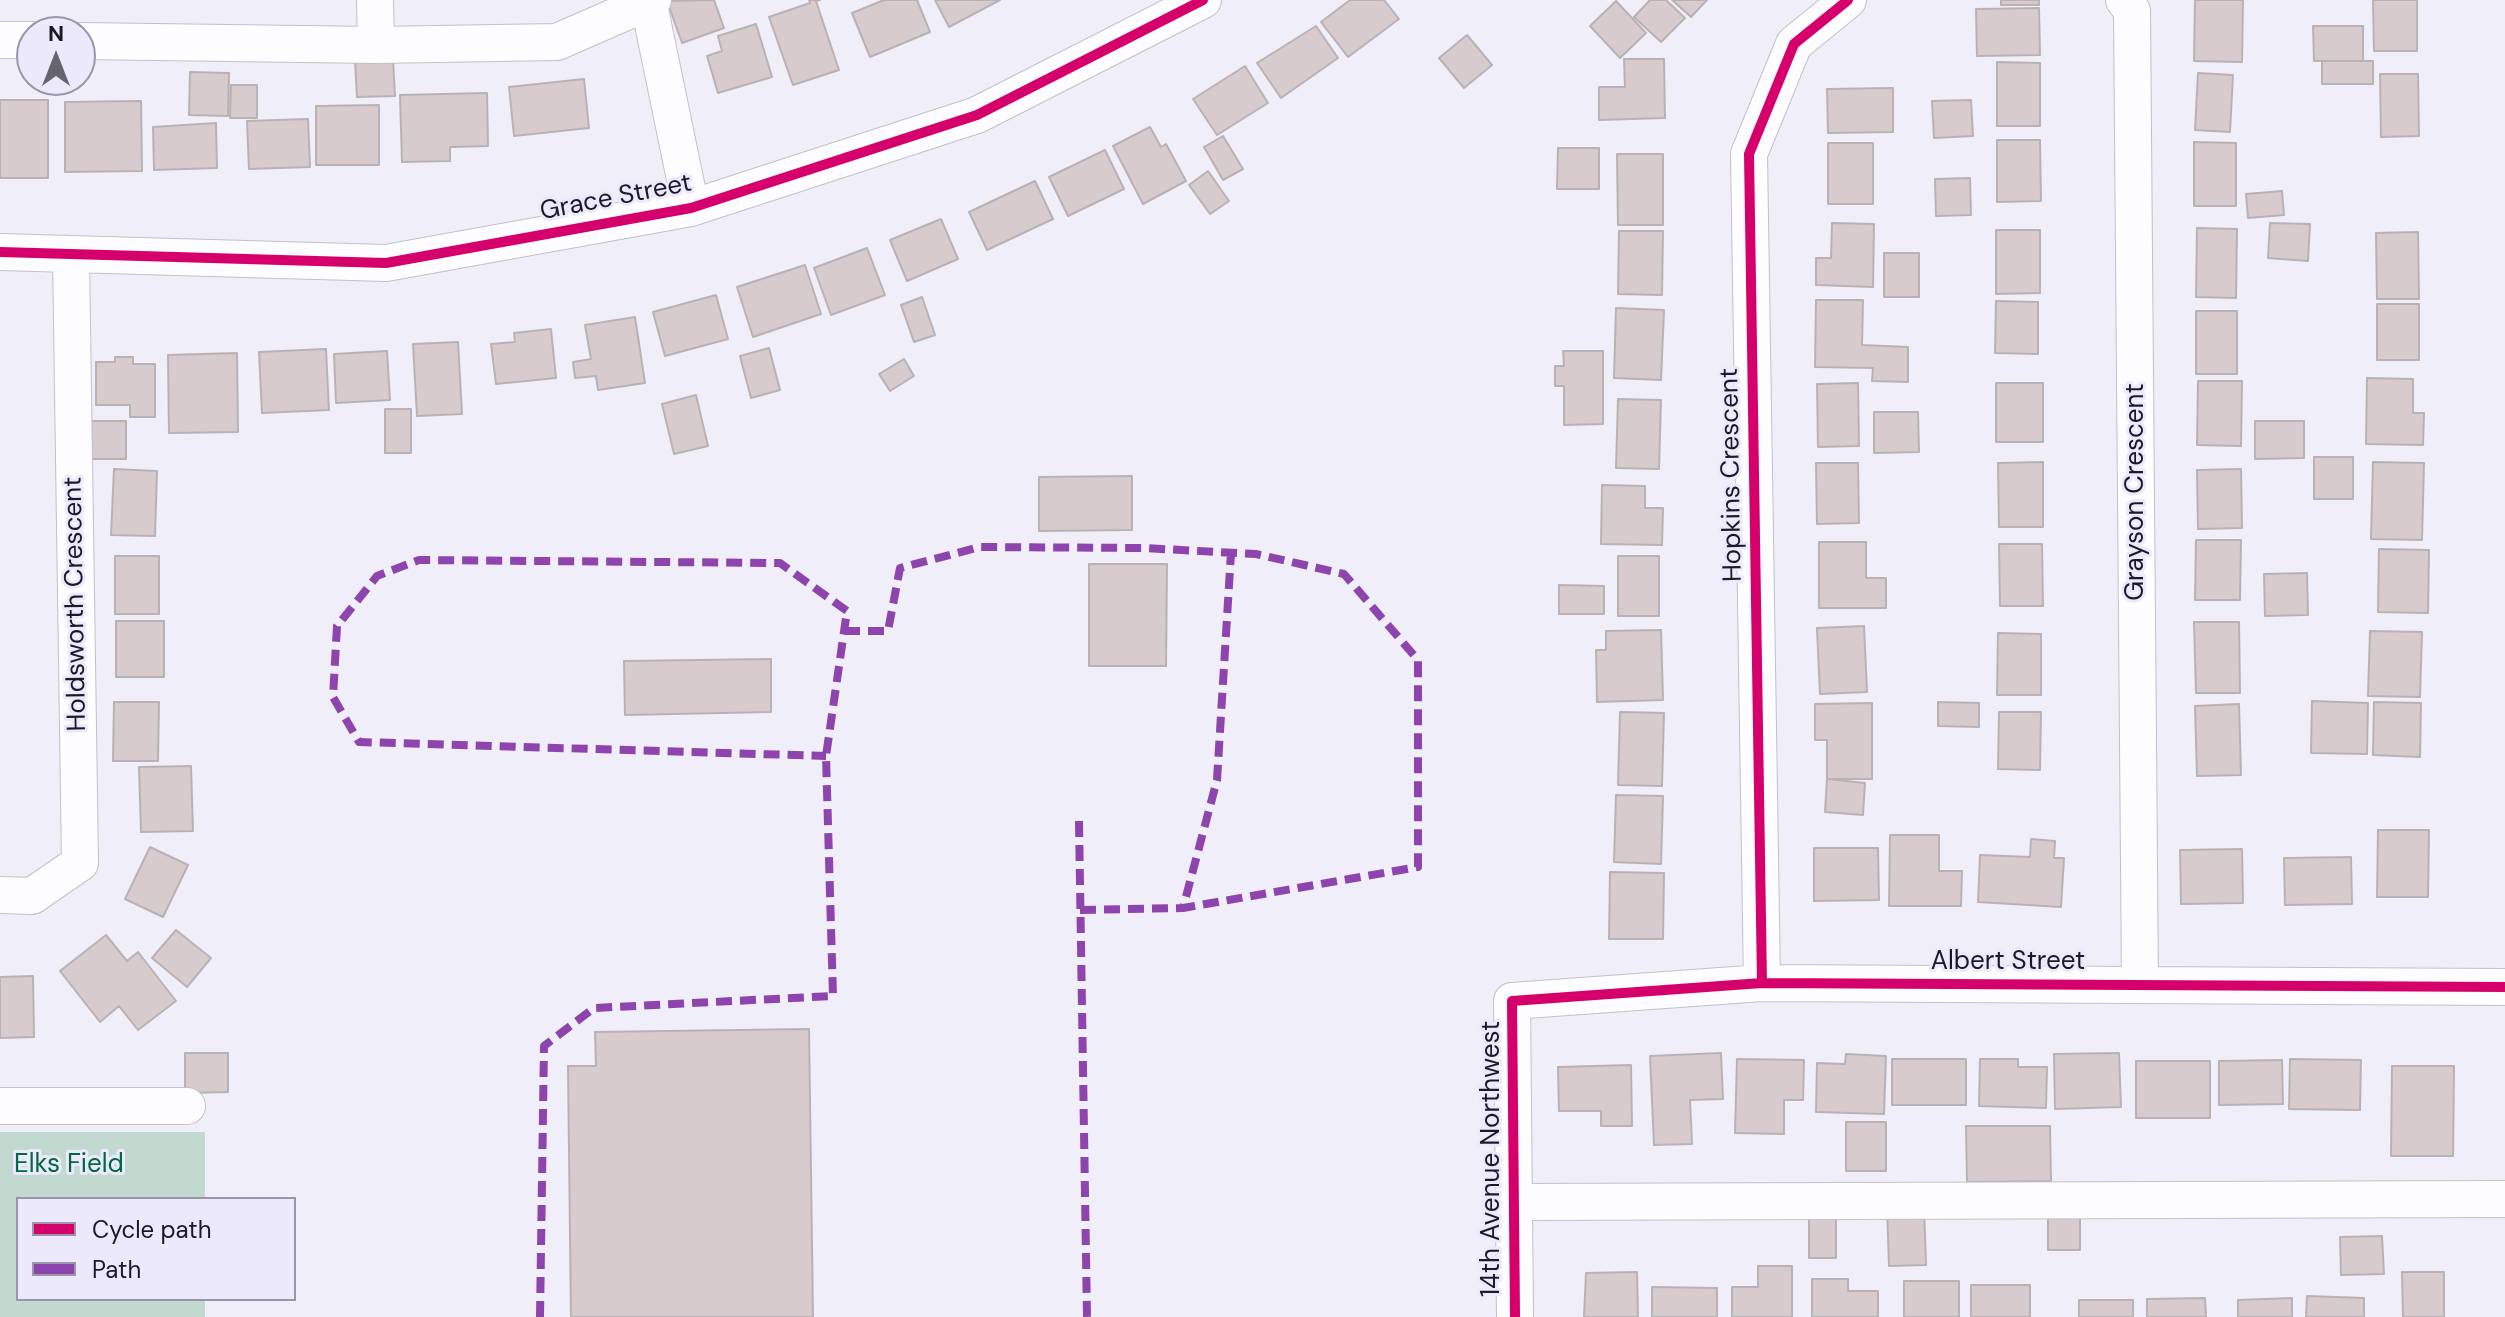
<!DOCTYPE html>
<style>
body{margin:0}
#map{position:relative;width:2505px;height:1317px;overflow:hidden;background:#f0eef8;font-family:"DM Sans",sans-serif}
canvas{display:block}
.legend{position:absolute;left:16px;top:1197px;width:280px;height:104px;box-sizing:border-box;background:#ede9fd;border:2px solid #9996a7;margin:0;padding:10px 14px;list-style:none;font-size:24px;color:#1c1925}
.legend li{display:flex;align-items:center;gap:16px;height:40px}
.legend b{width:40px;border:2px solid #9996a7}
.north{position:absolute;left:16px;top:16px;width:80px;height:80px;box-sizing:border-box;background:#ede9fd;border:2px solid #9996a7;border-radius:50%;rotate:0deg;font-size:22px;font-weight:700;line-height:32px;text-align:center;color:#1c1925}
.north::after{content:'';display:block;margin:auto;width:28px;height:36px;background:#66646f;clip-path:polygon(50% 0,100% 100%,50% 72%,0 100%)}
</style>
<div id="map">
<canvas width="2505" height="1317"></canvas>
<ul class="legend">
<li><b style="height:10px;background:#d6006c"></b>Cycle path</li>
<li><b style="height:10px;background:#8e44ad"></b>Path</li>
</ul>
<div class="north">N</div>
</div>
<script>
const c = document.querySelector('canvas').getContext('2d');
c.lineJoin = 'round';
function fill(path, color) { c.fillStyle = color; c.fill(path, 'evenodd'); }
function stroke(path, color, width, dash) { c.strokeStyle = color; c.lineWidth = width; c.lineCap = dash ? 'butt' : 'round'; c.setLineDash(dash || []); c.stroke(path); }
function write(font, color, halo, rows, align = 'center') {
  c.font = font + ' "DM Sans",sans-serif'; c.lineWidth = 6; c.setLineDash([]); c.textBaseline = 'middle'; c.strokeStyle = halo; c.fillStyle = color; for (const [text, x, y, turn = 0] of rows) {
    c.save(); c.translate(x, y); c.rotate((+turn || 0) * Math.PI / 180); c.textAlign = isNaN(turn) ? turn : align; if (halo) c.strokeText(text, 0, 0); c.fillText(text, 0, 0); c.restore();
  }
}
const green = new Path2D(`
 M0,1132H205V1199H18V1299H205V1317H0Z`);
const building = new Path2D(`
 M714,0L724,28L682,43L667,1Z
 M809,0H820L816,1L839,70L793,85L769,17L810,3Z
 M884,0H917L930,32L870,57L852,13Z
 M935,0H1000L949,27Z
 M1350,0H1384L1399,19L1348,57L1321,22Z
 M1650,0H1666L1685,18L1661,42L1634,17Z
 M1672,0H1707L1691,17Z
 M2001,0H2039V5H2001Z
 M2195,0H2243L2242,62L2194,61Z
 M2373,0H2417V51H2374Z
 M1616,1L1646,33L1620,58L1590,26Z
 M2039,8L2040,55L1977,56L1976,9Z
 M756,24L772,77L718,93L707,56L722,51L718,36Z
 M1316,26L1338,58L1281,98L1257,63Z
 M2313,26H2363V61H2314Z
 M1467,35L1492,65L1464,88L1439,58Z
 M1624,59H1664L1665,118L1599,120V87H1625Z
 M393,60L395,96L357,97L355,61Z
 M2322,61H2373V84H2322Z
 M1997,62L2040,63V126H1997Z
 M1245,66L1268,103L1217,135L1193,99Z
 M190,72L229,73L228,116L189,115Z
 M2198,73L2233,75L2230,132L2195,130Z
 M2380,74H2418L2419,136L2381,137Z
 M584,79L589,128L514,136L509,87Z
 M231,85H257V118H230Z
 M1893,88V132L1828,133L1827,89Z
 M487,93L488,146L450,147V161L402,162L400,95Z
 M0,100H48V178H0Z
 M1971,100L1973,136L1934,138L1932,101Z
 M141,101L142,171L65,172V102Z
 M379,105V165H316V106Z
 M308,119L310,167L249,169L247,121Z
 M216,123L217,168L154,170L153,127Z
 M1150,127L1161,147L1166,144L1186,181L1143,204L1113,146Z
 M1223,136L1243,169L1223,180L1204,147Z
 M1997,140H2040L2041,201L1997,202Z
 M2194,142L2236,143V206H2194Z
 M1828,143H1873V204H1828Z
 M1558,148H1599V189H1557Z
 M1105,150L1124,189L1068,216L1049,177Z
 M1617,154H1663V225H1618Z
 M1208,171L1229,201L1210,214L1189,185Z
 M1970,178L1971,215L1936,216L1935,179Z
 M1035,181L1053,219L987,250L969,212Z
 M2282,191L2284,215L2248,218L2246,194Z
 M941,219L958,259L907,281L890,240Z
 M1832,223L1874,224L1873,287L1816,285V258H1831Z
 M2270,223L2310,224L2308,261L2268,258Z
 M2197,228L2237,229L2236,298L2196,297Z
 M1996,230H2040V293L1996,294Z
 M1619,231H1663L1662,295L1618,294Z
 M2418,232L2419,299H2377L2376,233Z
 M867,248L885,295L831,315L814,268Z
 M1884,253H1919V297H1884Z
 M805,265L821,314L753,337L737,287Z
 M716,295L728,339L665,356L653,312Z
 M922,297L935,335L914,342L901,305Z
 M1816,300H1863L1862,345L1908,347V382L1872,381L1873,368L1815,367Z
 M1996,301L2038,302V354L1995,353Z
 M2377,304H2419V360H2377Z
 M1616,308L1664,310L1661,380L1614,378Z
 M2196,311H2237V374H2196Z
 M635,317L645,383L598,390L596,376L575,378L573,362L591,359L585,325Z
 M551,329L556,378L496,384L491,344L515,342L514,333Z
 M458,342L462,414L417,416L413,344Z
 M769,348L780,390L751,398L740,356Z
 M326,349L329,410L262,413L259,352Z
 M387,351L390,400L336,403L334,354Z
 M1563,351H1603V424L1564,425V386H1555V366H1564Z
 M237,353L238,432L169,433L168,355Z
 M115,357H133V364H155V417H130V405H96V362H115Z
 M904,359L914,376L890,391L879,374Z
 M2367,378L2413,379V413H2424L2423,445L2366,444Z
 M2198,381H2242L2241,446L2197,445Z
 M1858,383L1859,446L1818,447L1817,384Z
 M1996,383H2043V442H1996Z
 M696,395L708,446L674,454L662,404Z
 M1618,399L1661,400L1659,469L1616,468Z
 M385,409H411V453H385Z
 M1874,412H1918L1919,452L1874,453Z
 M86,421H126V459H86Z
 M2255,421H2304V458L2255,459Z
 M2314,457H2353V499H2314Z
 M2043,462V527H1999L1998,463Z
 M2373,462L2424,463L2422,540L2371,539Z
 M1816,463H1858L1859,523L1817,524Z
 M114,469L157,471L155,536L111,535Z
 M2241,469L2242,528L2198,529L2197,470Z
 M1132,476V530L1039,531V477Z
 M1602,485L1645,486V508H1663L1662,545L1601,544Z
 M2196,540H2241L2240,600H2195Z
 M1819,542H1866V578H1886V608H1819Z
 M1999,544H2042L2043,606H2000Z
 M2379,549L2429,550L2428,613L2378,612Z
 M115,556H159V614H115Z
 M1618,556H1659V616H1618Z
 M1089,564H1167L1166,666H1089Z
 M2307,573L2308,615L2265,616L2264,574Z
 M1559,585L1604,586V614H1559Z
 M116,621H164V677H116Z
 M2194,622H2239L2240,693H2196Z
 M1864,626L1867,692L1820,694L1817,628Z
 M1661,630L1663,700L1597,702L1596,650H1606V631Z
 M2370,631L2422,632L2420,697L2368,696Z
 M1998,633L2041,634V695H1997Z
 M771,659V712L625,715L624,661Z
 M2312,701L2368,703L2367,754L2311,753Z
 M114,702H159L158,761H113Z
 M1938,702L1979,703V727L1938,726Z
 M2374,702L2421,703L2420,757L2373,755Z
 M1872,703V779H1827V740H1815V704Z
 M2239,704L2241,775L2197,776L2195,706Z
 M1620,712L1664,713L1662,786L1618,785Z
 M1999,712H2041L2040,770L1998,769Z
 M191,766L193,831L141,832L139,767Z
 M1827,779L1865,783L1863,815L1825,812Z
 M1616,795L1663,796L1661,864L1614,862Z
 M2378,830H2429L2428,897H2377Z
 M1890,835H1939V871H1962L1961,906H1889Z
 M2031,839L2055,841L2054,858H2064L2061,907L1978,902L1980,855L2030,857Z
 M150,847L188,865L163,917L125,899Z
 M1814,848H1878L1879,900L1814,901Z
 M2242,849L2243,903L2181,904L2180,850Z
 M2351,857L2352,904L2285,905L2284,858Z
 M1610,872L1664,873L1663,939H1609Z
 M176,930L211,958L187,987L152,958Z
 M106,935L127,961L138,952L176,1001L138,1030L119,1006L100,1022L60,971Z
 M33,976L34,1037L0,1038V977Z
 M809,1029L813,1317H571L568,1066H596L595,1032Z
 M185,1053H228V1092L185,1093Z
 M1721,1053L1723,1099L1690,1100L1692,1144L1654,1145L1650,1056Z
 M2119,1053L2121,1107L2055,1109L2054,1054Z
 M1846,1054L1886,1056L1884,1114L1816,1112L1817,1063L1845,1064Z
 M1737,1059L1804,1060L1803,1100H1784V1134L1735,1133Z
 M1892,1059H1966V1105H1892Z
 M1980,1059H2018V1067H2047L2046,1108L1979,1106Z
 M2290,1059L2361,1060L2360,1110L2289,1109Z
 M2282,1060L2283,1104L2219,1105V1061Z
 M2136,1061H2210V1118H2136Z
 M1631,1065L1632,1126H1601V1111H1559L1558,1067Z
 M2392,1066H2454L2453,1156H2391Z
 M1846,1122H1886V1171H1846Z
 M1966,1126H2050L2051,1181L1967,1182Z
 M1924,1206L1926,1265L1889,1266L1887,1207Z
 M2048,1208H2080V1250H2048Z
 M1809,1215H1836V1258H1809Z
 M2382,1236L2384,1274L2341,1275L2340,1237Z
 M1758,1266H1792V1317H1732V1287H1758Z
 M1637,1272L1638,1317H1584L1586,1273Z
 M2402,1272H2444V1317H2403Z
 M1812,1279H1848V1291H1878V1317H1812Z
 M1904,1281H1959V1317H1904Z
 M1971,1285H2030V1317H1971Z
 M1652,1287L1717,1288V1317H1652Z
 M2307,1296L2364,1298V1317H2306Z
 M2205,1298L2206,1317H2147V1299Z
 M2292,1298V1317H2238V1300Z
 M2079,1300H2133V1317H2079Z`);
const minor = new Path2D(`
 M375,0L376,45
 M648,0L691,208
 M2124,0L2132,11L2140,985
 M0,40H32
 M80,41L376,45L557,42L653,0
 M0,252L386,263L691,208L977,115L1203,0
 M0,895L32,896L80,863L71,256
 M1762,983L1749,154L1794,44L1848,0
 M0,1106H187
 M1513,1202L2505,1199
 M1515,1317L1512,1001L1762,983L2505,987`);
const quiet = new Path2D(`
 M844,631H888L900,568L980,547L1143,548L1256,554L1344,574L1418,660V867L1183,908L1217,780L1231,553
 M1079,821L1087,1317
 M1080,910L1183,908
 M540,1317L544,1046L594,1008L833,996L826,756L847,611L780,563L419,560L377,576L337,626L333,697L359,742L826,756`);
const cycleway = new Path2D(`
 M0,252L386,263L691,208L977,115L1203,0
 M1762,983L1749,154L1794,44L1848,0
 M1515,1317L1512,1001L1762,983L2505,987`);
const streetNames = [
 ["Grace Street",616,198,-11],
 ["Hopkins Crescent",1732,475,-91],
 ["Grayson Crescent",2136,492,-90],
 ["Holdsworth Crescent",76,604,-91],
 ["Albert Street",2008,962],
 ["14th Avenue Northwest",1492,1159,-90]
];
const parkNames = [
 ["Elks Field",69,1165]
];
fill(green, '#c1d9ce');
fill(building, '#d8cbcd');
stroke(building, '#b9b2b4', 2);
stroke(minor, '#c2c0ca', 38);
stroke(minor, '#fdfcfe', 36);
stroke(quiet, '#8e44ad', 8, [16, 8]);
stroke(cycleway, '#d6006c', 10);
write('26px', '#1c1925', '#ede9fd', streetNames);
write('26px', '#00693e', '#ede9fd', parkNames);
</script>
